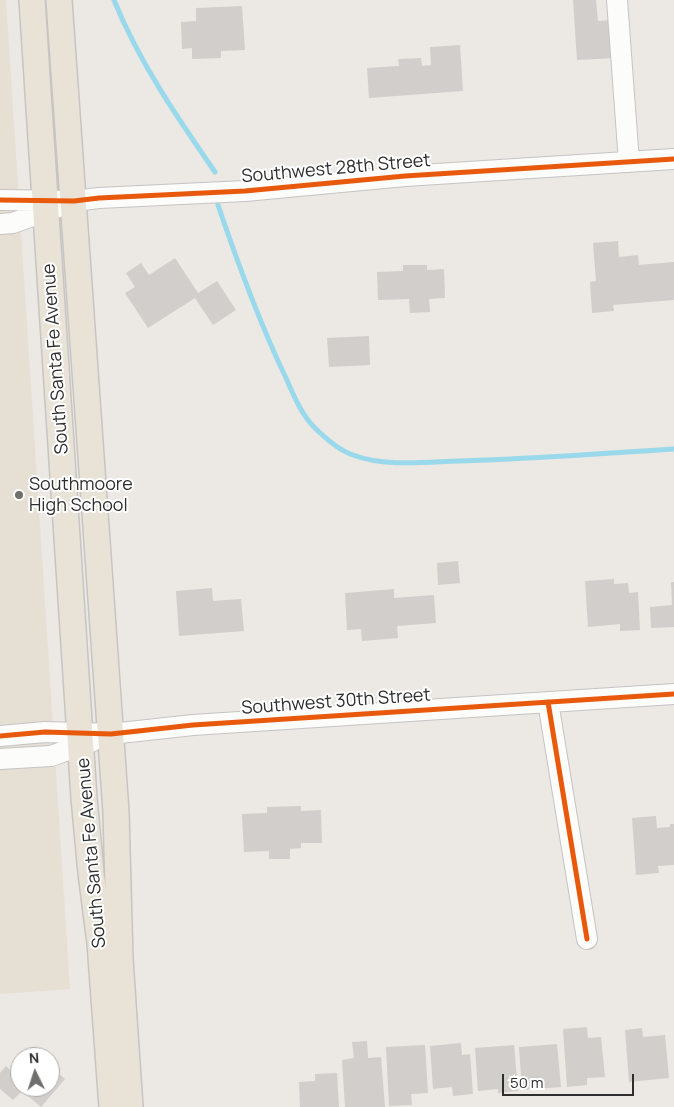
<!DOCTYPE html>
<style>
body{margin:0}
#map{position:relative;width:674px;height:1107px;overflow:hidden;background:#ece8e4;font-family:Manrope,sans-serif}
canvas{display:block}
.north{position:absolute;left:10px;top:1047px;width:50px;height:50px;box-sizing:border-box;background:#fff;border:1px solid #ababab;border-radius:50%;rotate:356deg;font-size:14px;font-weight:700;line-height:20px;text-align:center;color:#2e2e2e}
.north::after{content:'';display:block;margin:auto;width:18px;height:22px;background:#706f6e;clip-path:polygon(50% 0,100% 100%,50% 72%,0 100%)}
.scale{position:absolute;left:502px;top:1074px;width:132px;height:22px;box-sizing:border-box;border:2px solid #2e2e2e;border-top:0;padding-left:6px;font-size:15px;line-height:18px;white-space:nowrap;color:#2e2e2e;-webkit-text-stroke:4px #fff;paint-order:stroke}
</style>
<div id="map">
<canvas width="674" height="1107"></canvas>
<div class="north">N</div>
<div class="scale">50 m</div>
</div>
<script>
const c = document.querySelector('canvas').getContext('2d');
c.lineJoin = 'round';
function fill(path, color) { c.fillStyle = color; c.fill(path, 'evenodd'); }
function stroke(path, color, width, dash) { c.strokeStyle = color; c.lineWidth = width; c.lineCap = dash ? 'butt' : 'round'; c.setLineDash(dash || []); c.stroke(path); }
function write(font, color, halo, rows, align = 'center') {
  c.font = font + ' Manrope,sans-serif'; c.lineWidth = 4; c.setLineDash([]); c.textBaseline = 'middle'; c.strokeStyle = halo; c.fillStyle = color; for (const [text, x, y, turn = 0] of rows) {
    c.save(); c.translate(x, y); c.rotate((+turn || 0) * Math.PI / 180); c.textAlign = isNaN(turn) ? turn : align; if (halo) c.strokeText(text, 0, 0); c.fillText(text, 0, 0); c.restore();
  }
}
const education = new Path2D(`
 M0,0H6L70,989L0,994Z`);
const stream = new Path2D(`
 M114,0C139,62 177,117 215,172
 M218,205C238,264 259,322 286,378C293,394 301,414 314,427C325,438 338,450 353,455C384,467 426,462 459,461C531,459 602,454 674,449`);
const building = new Path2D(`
 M573,0H596L598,21L613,20L615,58L577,60Z
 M242,6L245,50L221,51V58L192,59V48L182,49L181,22L196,21V8Z
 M460,45L463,91L369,98L367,68L399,66L398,59L421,58L422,66L431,65L430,47Z
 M618,241L619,257L638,255L639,265L674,262V300L613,305L614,311L592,313L590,282L596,281L593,243Z
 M175,258L198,293L217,281L236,310L213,325L195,298L148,328L125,293L135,287L126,273L141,263L149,275Z
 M403,265H427V270L444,269L445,298L429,299L430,312L410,313L409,299L378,300L377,272L403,271Z
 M369,336L370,365L329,367L327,338Z
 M458,561L460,583L438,585L437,563Z
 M614,579V584L628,583L629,593L638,592L640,630L620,631V624L588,627L585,581Z
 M671,582H674V627L651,628L650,607L672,605Z
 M212,588L213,601L241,599L244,631L179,636L176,591Z
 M394,589V598L434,595L436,623L397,626L398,638L362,641L361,629L347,630L345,593Z
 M301,806V811L321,810L322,843H301V848L290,849V859H269V851L244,852L242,814L267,813V807Z
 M656,816L657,828L670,827V824H674V865L658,866L659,873L636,875L632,818Z
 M587,1027L588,1038L601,1037L605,1077L587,1078V1085L567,1087L563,1029Z
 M642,1028L643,1037L665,1035L669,1078L629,1082L625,1030Z
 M367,1041L368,1058L381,1057L385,1107H345L342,1060L354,1058L352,1042Z
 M461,1043L462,1055L470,1054L473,1094L453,1096L452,1087L433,1089L430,1046Z
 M557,1044L561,1087L522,1090L519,1047Z
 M425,1045L428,1093L411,1094L412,1105L389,1106L386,1047Z
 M514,1045L518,1091L498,1093V1089L478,1091L475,1048Z
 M32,1050L40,1057H25Z
 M20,1063V1087H50V1066L65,1079L41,1107L22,1091L13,1100L0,1089V1073L6,1066L12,1072Z
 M337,1073L339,1107H300L299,1082L315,1081V1074Z`);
const minor = new Path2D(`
 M617,0L629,162
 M0,200L74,201L99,198L245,191L405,176L674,159
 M0,224L13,223L58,207
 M548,702L587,939
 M0,736L45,732L111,734L193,725L674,694
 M0,759L51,756L93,741`);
const major = new Path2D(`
 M32,0L84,798L91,873L100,943L112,1107
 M59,0L116,812L120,959L130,1107`);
const cycleway = new Path2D(`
 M0,200L74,201L99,198L245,191L405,176L674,159
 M548,702L587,939
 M0,736L45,732L111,734L193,725L674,694`);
const markers = [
 [19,495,5,"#706f6e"]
];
const streetNames = [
 ["Southwest 28th Street",336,169,-5],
 ["South Santa Fe Avenue",56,359,-94],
 ["Southwest 30th Street",336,702,-4],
 ["South Santa Fe Avenue",92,853,-95]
];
const poiNames = [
 ["Southmoore",29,485],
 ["High School",29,506]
];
fill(education, '#e6dfd3');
stroke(stream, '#99d9eb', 5);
fill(building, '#d1cecb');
stroke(minor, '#c5c4c4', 22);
stroke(major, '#c6c5c4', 28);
stroke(minor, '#fcfcfb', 20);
stroke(major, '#e8e3d6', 25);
stroke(cycleway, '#e8590c', 5);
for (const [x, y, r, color] of markers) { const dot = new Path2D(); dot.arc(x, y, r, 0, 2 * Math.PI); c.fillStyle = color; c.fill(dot); stroke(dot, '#fff', 2); }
write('18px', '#2e2e2e', '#fff', streetNames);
write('18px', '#2e2e2e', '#fff', poiNames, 'left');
</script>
